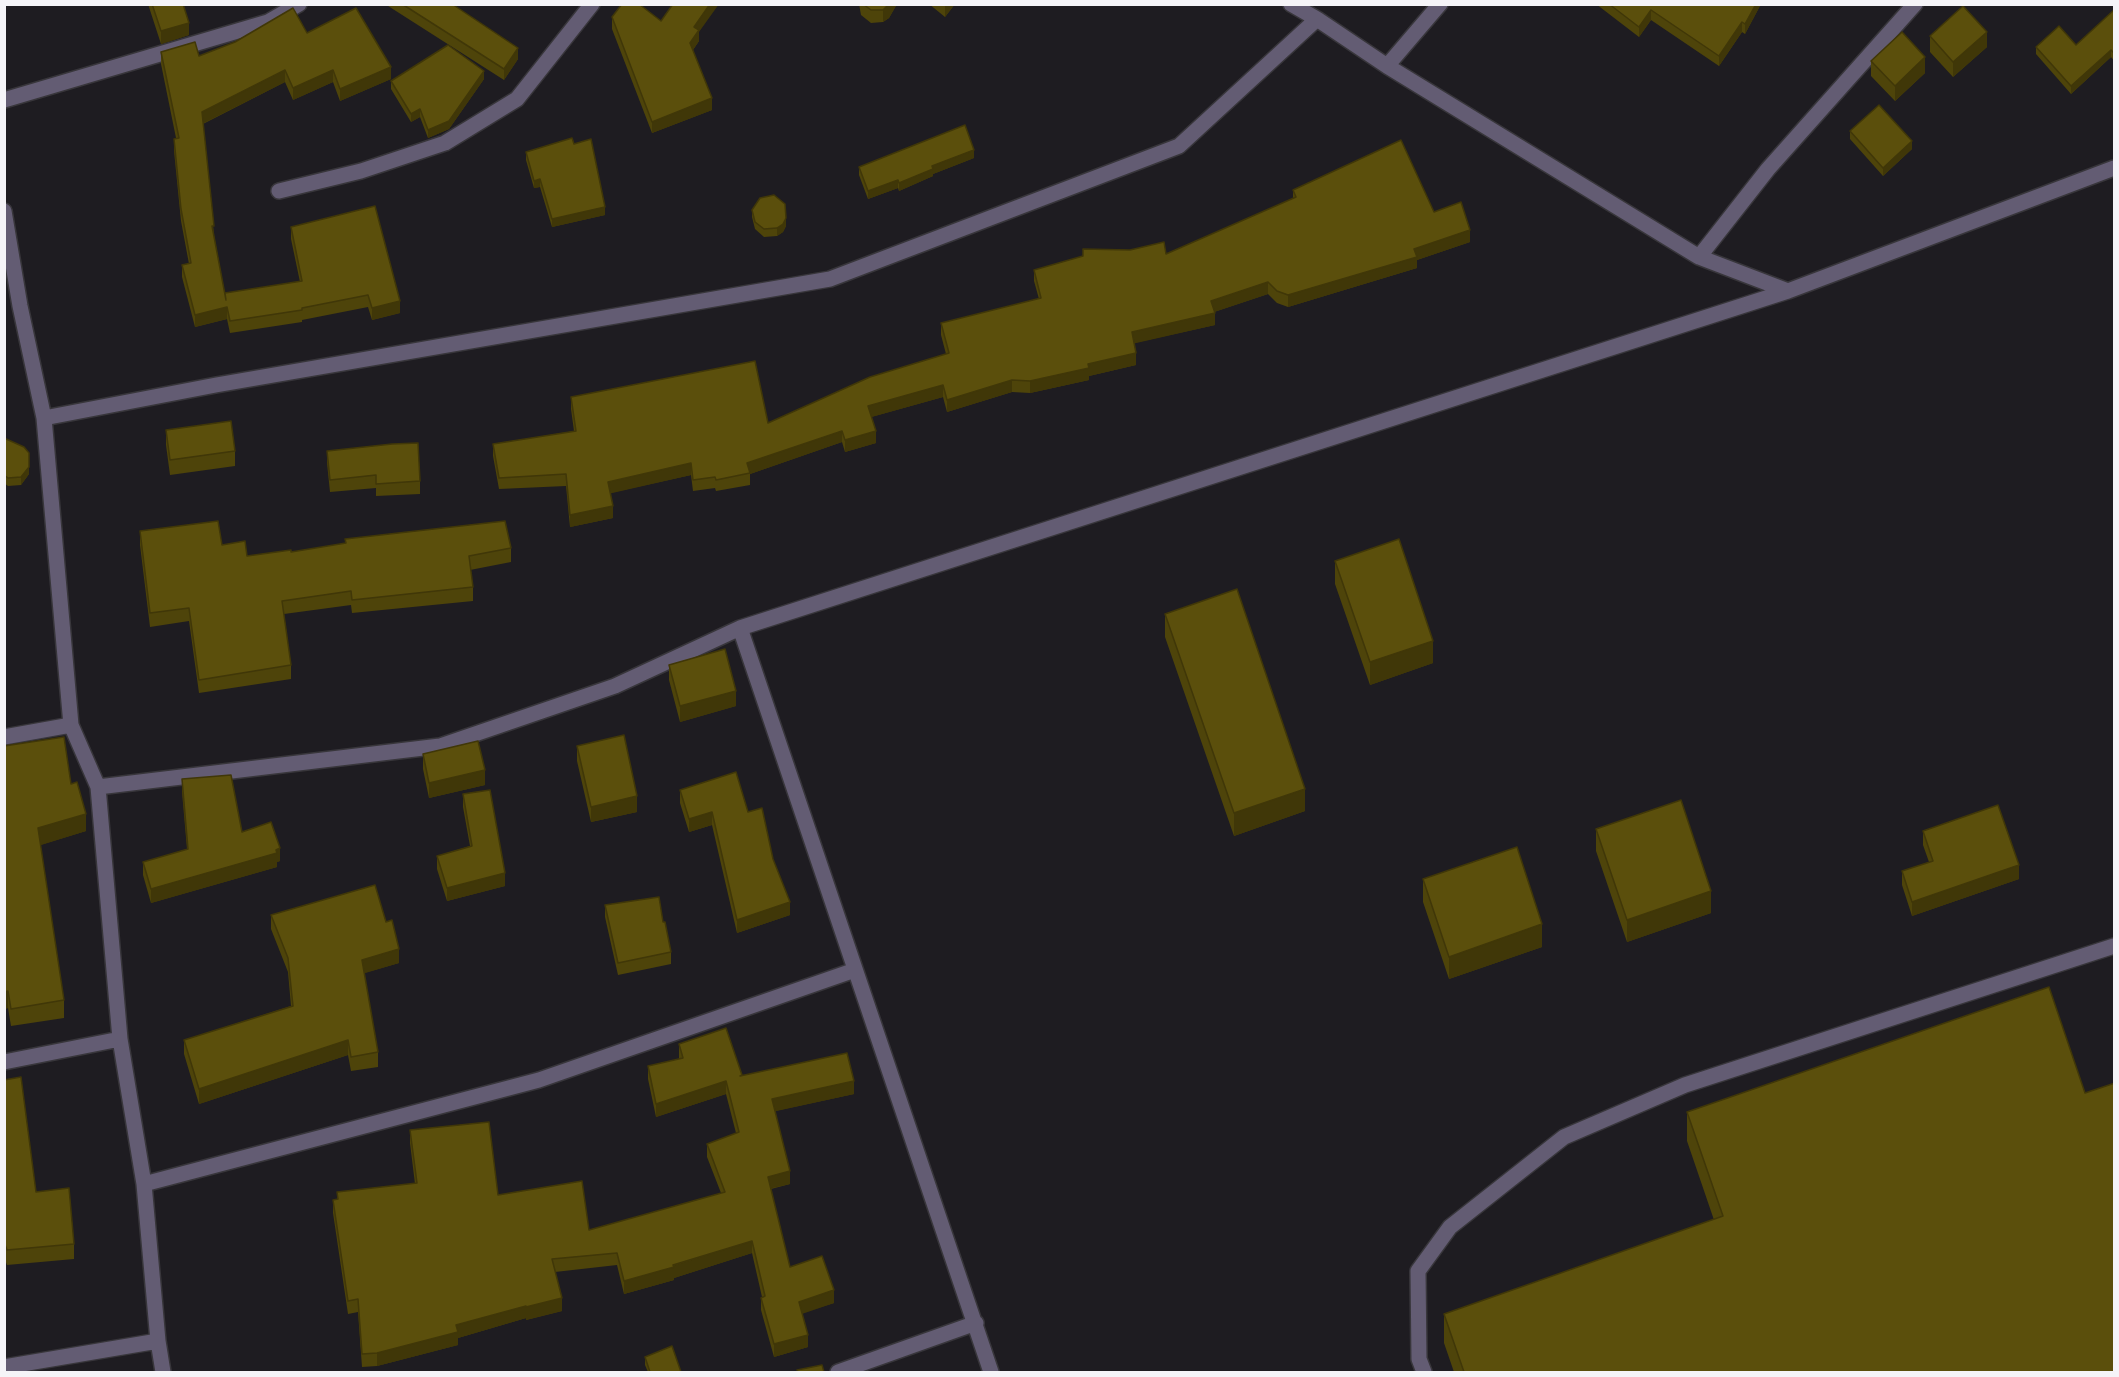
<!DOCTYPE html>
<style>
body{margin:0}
#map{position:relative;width:2119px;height:1377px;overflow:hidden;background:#1e1c21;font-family:"Roboto Condensed",sans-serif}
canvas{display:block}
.frame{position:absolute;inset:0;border:6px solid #f5f4f8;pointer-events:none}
</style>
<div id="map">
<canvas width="2119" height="1377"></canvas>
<div class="frame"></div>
</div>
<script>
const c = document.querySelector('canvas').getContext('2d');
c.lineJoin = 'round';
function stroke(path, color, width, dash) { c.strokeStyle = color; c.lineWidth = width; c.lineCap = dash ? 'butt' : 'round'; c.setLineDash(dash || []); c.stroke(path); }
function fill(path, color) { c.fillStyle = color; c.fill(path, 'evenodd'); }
const minor = new Path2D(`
 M1291,4L1317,19L1387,66L1699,257L1788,291
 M1387,66L1440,4
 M4,100L268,22L299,4
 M279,191L361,171L445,143L517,99L592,4
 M4,211L20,306L44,418L71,725L98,787L120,1039L144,1184L158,1341L163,1372
 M1699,257L1768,169L1915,4
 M44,418L216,385L830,279L1179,146L1317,19
 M740,628L991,1372
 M4,737L71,725
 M98,787L440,746L615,686L740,628L1788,291L2114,168
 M4,1062L120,1039
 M144,1184L539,1080L855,970
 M4,1367L158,1341
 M838,1372L976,1323
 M1424,1372L1419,1359L1418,1271L1450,1227L1564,1137L1685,1085L2114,946`);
const wall = new Path2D(`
 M148,4H183L189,35L161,44Z
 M385,4H452L518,59L504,80Z
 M859,4H897L889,18L883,22L871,23L861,15Z
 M929,4H955L945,17Z
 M1596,4H1761L1745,34L1742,32L1719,66L1651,20L1639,37Z
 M2115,9V62L2111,57L2071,94L2036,54V47L2076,45Z
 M612,17L661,21L699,32V41L693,50L712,110L652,133L612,29Z
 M307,33L391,79L340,101L333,82L293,100L285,82L203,124L214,235L225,294L300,282L291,239V227L400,313L372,320L368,307L302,320V322L230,333L227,319L195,327L182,277V265L189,264L181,221L174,151V139L176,138L161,64V52L199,56Z
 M1930,36L1987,47L1953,77L1930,52Z
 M1871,61L1925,73L1895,101L1871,76Z
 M484,79L449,129L428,138L420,117L411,122L391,89V81Z
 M1850,131L1912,149L1883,176L1850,139Z
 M574,144L605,215L552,227L540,187L534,188L526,160V152Z
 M974,158L933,174V176L899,191L898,188L868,199L859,175V167Z
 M1293,190L1434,212L1470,242L1417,260V268L1288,307L1277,303L1268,294L1214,312L1215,325L1134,343L1136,365L1089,376V380L1030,393L1012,392L947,412L943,397L871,417L876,443L845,452L842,442L750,474V485L716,491L715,488L693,491L691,475L610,493L613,518L570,527L566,486L499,489L493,456V444L574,431L571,409V397L768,423L946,354L941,335V323L1039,299L1034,281V270L1166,254L1293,199Z
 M752,210L786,226L783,232L777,236L764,237L755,229L752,217Z
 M166,430L235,451V466L170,475L166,445Z
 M4,438L29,474L21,485L8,486L4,483Z
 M327,451L420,481V494L376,496V488L330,492L327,463Z
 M140,531L222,545L247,556L291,552L511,548V562L470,570L473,587V601L352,613L351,605L284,614L291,665V679L199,693L189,621L150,627L140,545Z
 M1335,561L1433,663L1370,685L1335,584Z
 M1165,614L1305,811L1234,836L1165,637Z
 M669,665L736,706L680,722L669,680Z
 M4,746L71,784L86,831L40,845L64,1000V1018L11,1026L8,1008L4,1009Z
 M577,746L637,812L591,822L577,761Z
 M423,754L485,785L429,798L423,769Z
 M182,779L242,832L280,861L277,862V867L151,903L143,875V862L187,849L182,792Z
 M680,790L748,812L773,859L790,915L737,933L712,825L689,832L680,803Z
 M463,794L505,886L447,901L437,869V856L470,846L463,807Z
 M1596,829L1711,913L1627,942L1596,851Z
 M1923,831L2019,879L1912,916L1902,885V871L1929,862L1923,845Z
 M1423,879L1542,947L1449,979L1423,902Z
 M605,905L663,922L671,952V964L618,975L605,917Z
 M271,915L399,963L364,973L378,1052V1067L351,1071L348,1055L199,1104L184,1054V1040L291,1006L288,972L271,929Z
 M679,1044L742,1076L854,1094L775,1111L790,1184L771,1189L790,1267L834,1303L802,1313L808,1347L774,1357L761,1310V1298L762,1297L752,1253L674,1278V1280L624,1294L617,1265L555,1272L562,1311L526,1320V1318L458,1338V1345L377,1366L362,1367L358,1312L348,1314L333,1213V1200L337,1199V1192L415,1184L410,1143V1130L498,1195L589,1230L721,1193L707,1157V1144L736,1133L726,1094L656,1117L648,1079V1066L679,1059Z
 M4,1080L36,1192L74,1244V1259L7,1265L4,1257Z
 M2085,1093L2115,1372H1454L1444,1343V1314L1714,1220L1687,1141V1112Z
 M645,1357L681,1372H648L645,1365Z`);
const shadedWall = new Path2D(`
 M710,4H719L699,32V41L690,54V43L694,27Z
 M889,4H897L889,18L883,22V10Z
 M945,4H955L945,17Z
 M1756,4H1761L1745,34V24Z
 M1651,10V20L1639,37V27Z
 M1742,22V32L1719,66V56Z
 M189,23V35L161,44V31Z
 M1987,32V47L1953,77V62Z
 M518,48V59L504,80V69Z
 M2111,50V57L2071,94V86Z
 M1925,57V73L1895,101V86Z
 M391,67V79L340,101V89Z
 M285,70V82L202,124V112Z
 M333,70V82L293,100V88Z
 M484,71V79L449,129L428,138V130Z
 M712,98V110L652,133V122Z
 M420,109V117L411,122V114Z
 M1912,141V149L1883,176V168Z
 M974,150V158L933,174V176L899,191V183L932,166Z
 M540,179V187L534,188V181Z
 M898,180V188L868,199V191Z
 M605,207V215L552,227V219Z
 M786,218V226L783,232L777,236V228Z
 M1470,230V242L1417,260V268L1288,307V295L1414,249Z
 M1268,282V294L1211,313V301Z
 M400,301V313L372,320V308Z
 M227,307V319L195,327V315Z
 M1215,313V325L1132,344V332Z
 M1136,353V365L1089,376V380L1030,393V381L1088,364Z
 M1012,380V392L947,412V400Z
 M943,385V397L868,418V406Z
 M842,431V442L750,474L747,463Z
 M876,431V443L845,452V440Z
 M691,463V475L608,494V482Z
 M29,467V474L21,485V477Z
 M613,506V518L570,527V515Z
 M1433,641V663L1370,685V662Z
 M736,691V706L680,722V706Z
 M485,770V785L429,798V783Z
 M1305,789V811L1234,836V813Z
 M637,796V812L591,822V807Z
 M712,812V825L689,832V819Z
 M86,814V831L38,846V828Z
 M280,848V861L277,862V867L151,903V889Z
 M2019,865V879L1912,916V902Z
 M505,873V886L447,901V888Z
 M1711,891V913L1627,942V920Z
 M790,902V915L737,933V920Z
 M1542,924V947L1449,979V957Z
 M399,949V963L362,974V960Z
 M8,991V1008L4,1009V992Z
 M348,1040V1055L199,1104V1089Z
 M726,1081V1094L656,1117V1104Z
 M854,1081V1094L772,1112V1099Z
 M790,1171V1184L768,1189V1177Z
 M752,1241V1253L674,1278V1280L624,1294V1281Z
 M834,1290V1303L799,1315V1302Z
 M562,1298V1311L526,1320V1307Z
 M526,1306V1318L458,1338V1345L377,1366V1353L456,1325Z
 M808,1335V1347L774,1357V1344Z`);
const building = new Path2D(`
 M152,4H183L189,23L161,31Z
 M402,4H452L518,48L504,69Z
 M622,4H639L661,21L673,4H710L694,27L699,30L690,43L712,98L652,122L612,17Z
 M863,4H889L883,10H871Z
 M1609,4H1756L1745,24L1742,22L1719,56L1651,10L1639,27Z
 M1963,6L1987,32L1953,62L1930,36Z
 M293,8L307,33L356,8L391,67L340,89L333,70L293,88L285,70L202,112L214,226H212L226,300L225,293L302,281L291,227L375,206L400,301L372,308L368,295L302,308V310L230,321L227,307L195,315L182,265L191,263L181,209L174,139L179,138L161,52L195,42L199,56L235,42Z
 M2115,9V54L2111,50L2071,86L2036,47L2059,26L2076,45Z
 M1902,32L1925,57L1895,86L1871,61Z
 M448,45L484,71L449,121L428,130L420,109L411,114L391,81Z
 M1879,105L1912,141L1883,168L1850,131Z
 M965,125L974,150L932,166L933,169L899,183L898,180L868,191L859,167Z
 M572,138L574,144L591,139L605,207L552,219L540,179L534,181L526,152Z
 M1401,140L1434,212L1461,202L1470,230L1414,249L1417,257L1288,295L1277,291L1268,282L1211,301L1215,313L1132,332L1136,353L1088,364L1089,368L1030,381L1012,380L947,400L943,385L868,406L876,431L845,440L842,431L747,463L750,473L716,480L715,477L693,480L691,463L608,482L613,506L570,515L566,474L499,478L493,444L576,431L571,397L755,361L768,423L870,377L949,353L941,323L1041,298L1034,270L1083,256V249L1130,250L1164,242L1166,254L1296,197L1293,190Z
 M774,195L785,204L786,218L783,224L777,228L764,229L755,222L752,210L760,198Z
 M231,421L235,451L170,460L166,430Z
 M4,438L24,447L29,453V467L21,477L8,478L4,475Z
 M418,443L420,481L376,484V475L330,480L327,451L392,444Z
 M218,521L222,545L245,541L247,556L291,550V552L346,543L345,539L505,521L511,548L469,556L473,587L352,600L351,591L282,601L291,665L199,680L189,608L150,613L140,531Z
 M1399,539L1433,641L1370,662L1335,561Z
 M1237,589L1305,789L1234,813L1165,614Z
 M725,649L736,691L680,706L669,665Z
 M624,735L637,796L591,807L577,746Z
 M64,737L71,784L77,782L86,814L38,828L64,1000L11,1009L8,991L4,992V746Z
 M478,741L485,770L429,783L423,754Z
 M736,772L748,812L762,808L773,859L790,902L737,920L712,812L689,819L680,790Z
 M231,775L242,832L271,822L280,848L276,850L277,853L151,889L143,862L188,849L182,779Z
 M490,790L505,873L447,888L437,856L472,846L463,794Z
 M1681,800L1711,891L1627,920L1596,829Z
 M1998,805L2019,865L1912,902L1902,871L1933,861L1923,831Z
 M1517,847L1542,924L1449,957L1423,879Z
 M375,885L386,922L392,920L399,949L362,960L378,1052L351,1057L348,1040L199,1089L184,1040L293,1006L288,958L271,915Z
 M659,897L663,922H665L671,952L618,963L605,905Z
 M2049,987L2085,1093L2115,1083V1372H1464L1444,1314L1723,1216L1687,1112Z
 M726,1028L742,1075L740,1076L847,1053L854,1081L772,1099L790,1171L768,1177L790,1267L822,1256L834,1290L799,1302L808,1335L774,1344L761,1298L765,1296L752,1241L673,1265L674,1267L624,1281L617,1253L552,1259L562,1298L526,1307V1306L456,1325L458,1332L377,1353L362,1354L358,1299L348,1301L333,1200L338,1199L337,1192L417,1183L410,1130L489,1122L498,1195L582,1181L589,1230L725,1192L707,1144L739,1132L726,1081L656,1104L648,1066L683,1058L679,1044Z
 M21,1077L36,1192L69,1188L74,1244L7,1250L4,1242V1080Z
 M672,1346L681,1372H650L645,1357Z
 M822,1365L824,1372H798L797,1370Z`);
stroke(minor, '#38363b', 18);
stroke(minor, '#635c73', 15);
fill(wall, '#4e440a');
fill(shadedWall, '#403708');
fill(building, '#5b4f0c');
stroke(building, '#403708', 1.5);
</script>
